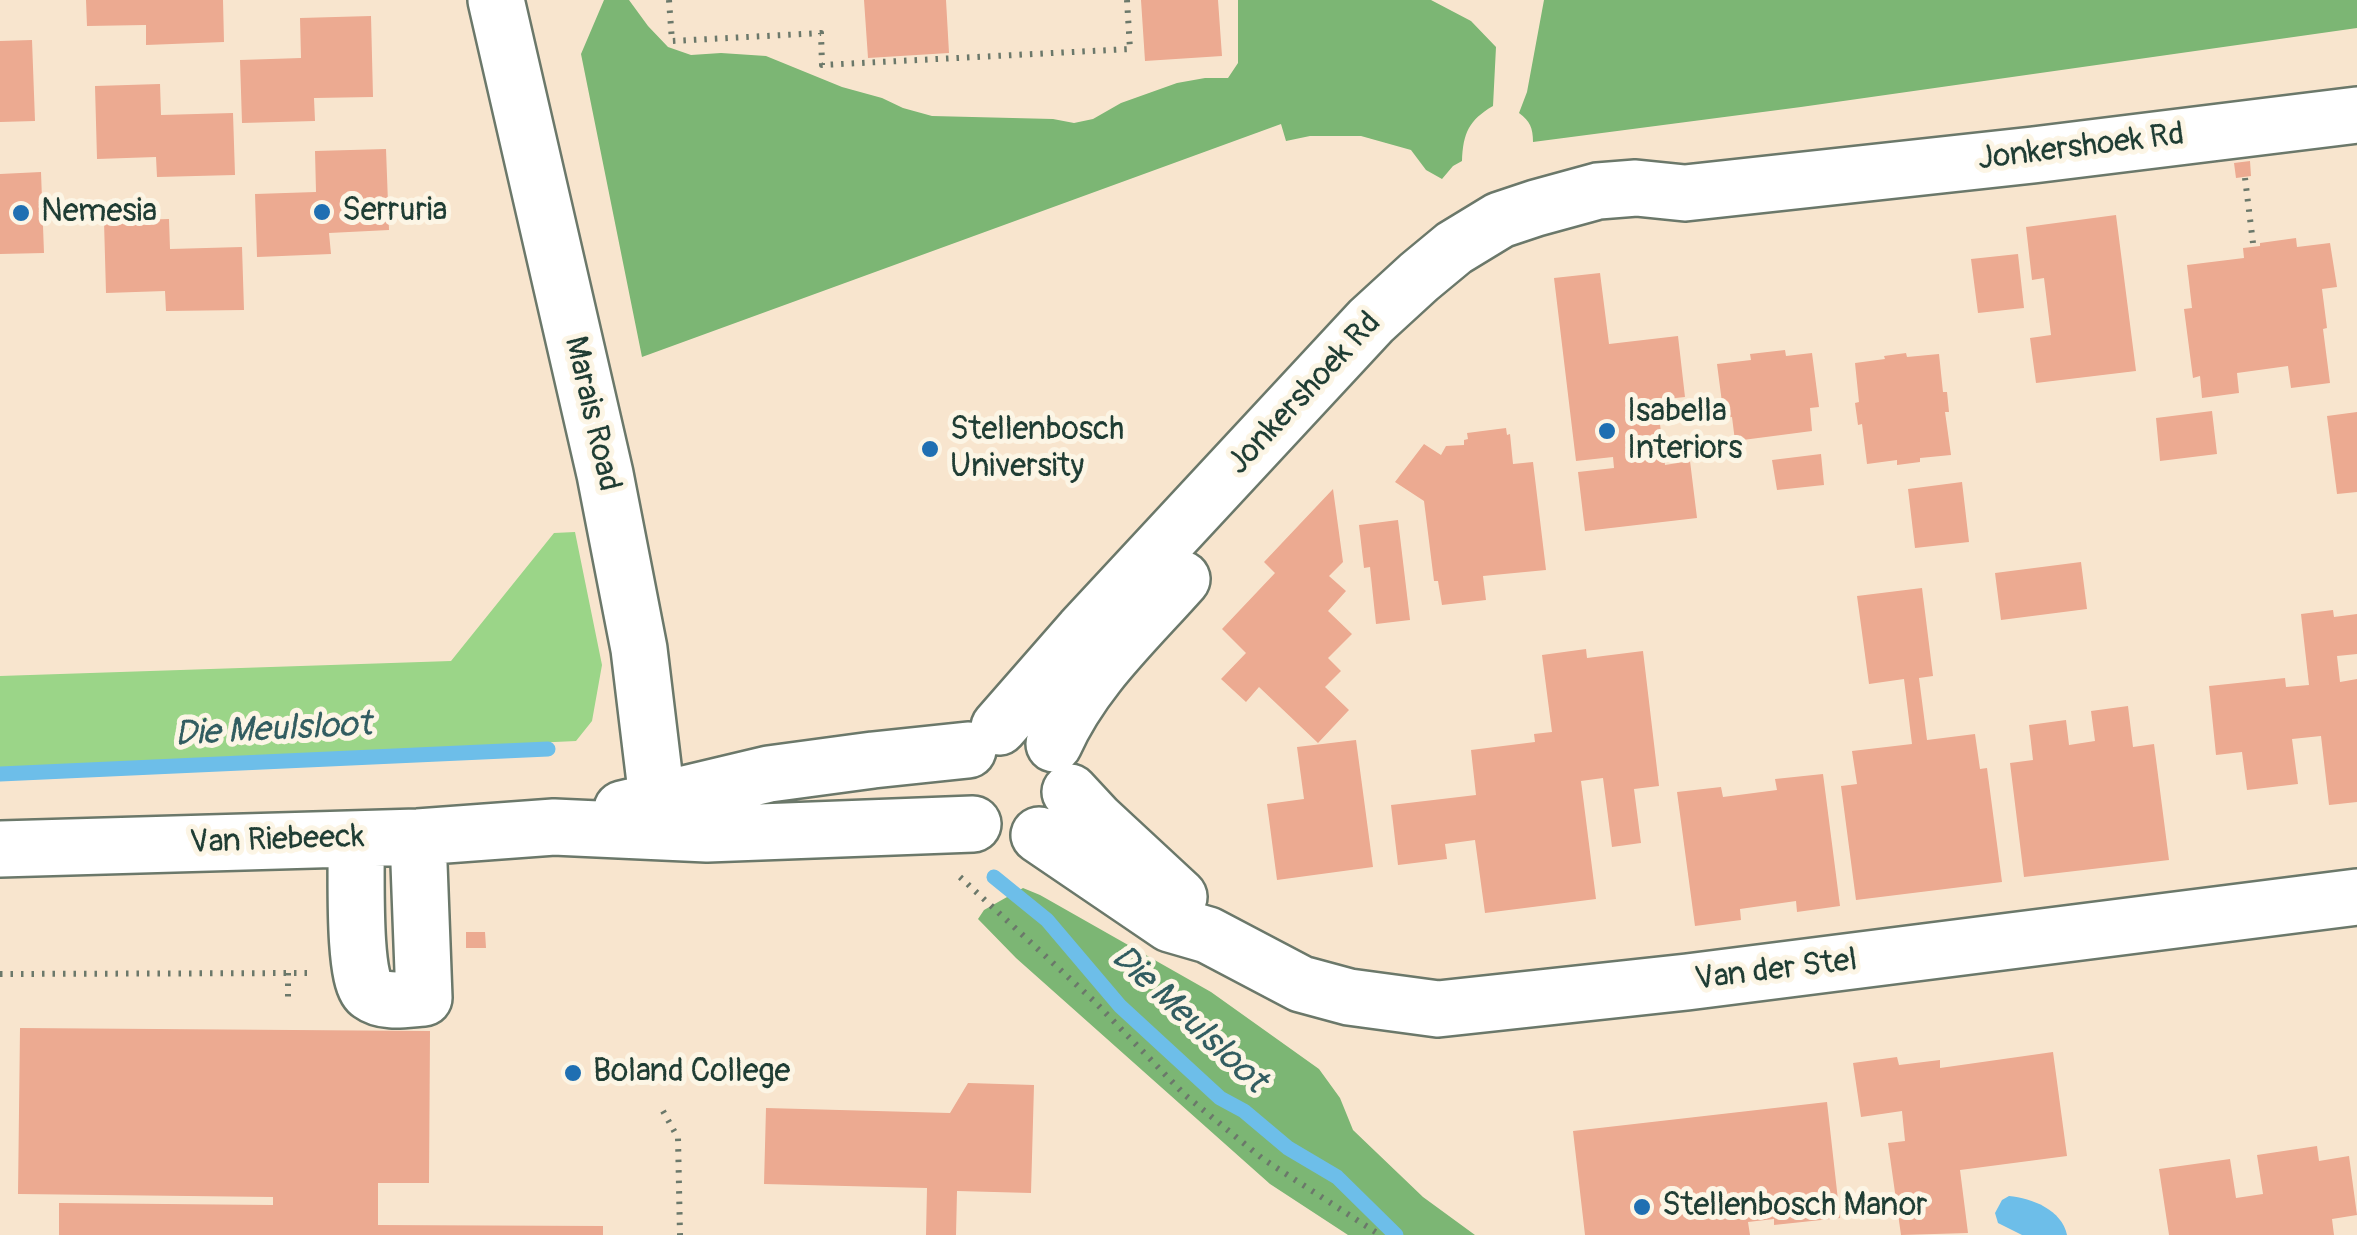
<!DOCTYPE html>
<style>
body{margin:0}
canvas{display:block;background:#f8e5ce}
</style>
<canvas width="2357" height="1235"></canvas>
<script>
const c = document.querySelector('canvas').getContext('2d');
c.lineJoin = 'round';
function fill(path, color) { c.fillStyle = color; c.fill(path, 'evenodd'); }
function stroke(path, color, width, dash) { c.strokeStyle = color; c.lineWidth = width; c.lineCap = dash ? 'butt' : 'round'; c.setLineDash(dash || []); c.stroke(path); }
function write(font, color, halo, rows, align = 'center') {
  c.font = font + ' Pangolin,sans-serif'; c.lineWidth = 10; c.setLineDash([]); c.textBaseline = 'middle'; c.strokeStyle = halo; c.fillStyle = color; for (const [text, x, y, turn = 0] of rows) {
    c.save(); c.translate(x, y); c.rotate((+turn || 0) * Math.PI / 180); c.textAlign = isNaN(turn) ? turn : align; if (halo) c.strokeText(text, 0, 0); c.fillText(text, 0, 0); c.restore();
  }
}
const green = new Path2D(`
 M575,532L602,665L592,721L576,741L0,768V676L451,661L554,533Z`);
const forest = new Path2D(`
 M604,0H629L648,26L668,47L691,55L721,53L766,56L842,87L882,98L903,108L932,116L1053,119L1074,123L1093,119L1121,103L1177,83L1205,78H1228L1238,63V0H1431L1471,21L1496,47L1493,106C1469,120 1463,133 1462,161L1453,166L1442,179L1426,170L1411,150L1361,136H1310L1286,141L1281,124L642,357L581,54Z
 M1544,0H2357V28L1801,107L1533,142C1533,128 1530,121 1519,113L1527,92Z
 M1023,888L1040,895L1211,992L1319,1069L1340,1098L1353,1130L1423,1197L1475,1235H1348L1270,1184L1016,958L978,919L984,910Z`);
const water = new Path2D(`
 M2009,1196C2032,1198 2062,1210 2067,1235H2022L1998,1223L1995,1213L2002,1200Z`);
const stream = new Path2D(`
 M0,774L548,749
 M994,877L1047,920L1120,1006L1220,1098L1244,1111L1288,1148L1337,1177L1396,1235`);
const building = new Path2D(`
 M86,0H223L224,42L146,45V25L87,26Z
 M864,0H946L949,53L868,58Z
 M1141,0H1218L1222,56L1145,61Z
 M371,16L373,97L314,98L315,121L242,123L240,60L301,58L300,18Z
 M32,40L35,121L0,122V41Z
 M160,84L161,115L233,113L235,175L157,177L156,157L97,159L95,86Z
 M386,149L389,230L329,233L331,254L257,257L255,194L316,192L315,151Z
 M2250,161L2251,176L2236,178L2234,163Z
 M41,172L44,253L0,254V174Z
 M2116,215L2136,371L2036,383L2030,338L2051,335L2044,278L2032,280L2026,227Z
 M169,219L170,249L242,247L244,310L166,311L165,291L106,293L104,221Z
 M2296,238L2297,247L2330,243L2337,287L2322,289L2327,328L2323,329L2330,383L2291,388L2288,366L2237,373L2239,393L2202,398L2200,376L2193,378L2184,309L2192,308L2187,265L2244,258L2243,248L2260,246V243Z
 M2018,254L2024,308L1978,313L1971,259Z
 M1600,273L1609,344L1678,336L1685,397L1657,400L1665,465L1690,461L1697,518L1585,531L1578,472L1614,468L1613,457L1576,461L1554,278Z
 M1785,350L1786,356L1812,353L1819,407L1810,408L1812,431L1735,441L1732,417L1724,418L1717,364L1751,360L1750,354Z
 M1906,353L1907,357L1939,354L1943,392H1947L1949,412H1945L1951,455L1920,458V462L1897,465V460L1867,464L1862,424L1858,425L1855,403L1859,402L1855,363L1885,359L1884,356Z
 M2212,411L2217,454L2160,461L2156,418Z
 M2357,412V492L2337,494L2327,416Z
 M1506,428L1507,435L1510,434L1513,464L1533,462L1546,570L1483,576L1486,600L1442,605L1438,581H1434L1424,501L1395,482L1424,444L1441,455L1446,446L1464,445V440L1468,439L1467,433Z
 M1821,454L1824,485L1777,490L1772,460Z
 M1962,482L1969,542L1915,548L1908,489Z
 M1333,489L1343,562L1329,576L1346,591L1328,611L1352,634L1328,658L1341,671L1325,687L1349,710L1318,743L1259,687L1246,702L1221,679L1246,653L1222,629L1275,573L1264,562Z
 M1398,520L1410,620L1376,624L1370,567L1364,568L1359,525Z
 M2081,562L2087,609L2001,620L1995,573Z
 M1922,588L1933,676L1919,678L1927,740L1975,734L1980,769L1987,768L2002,882L1856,900L1841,786L1857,784L1852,751L1912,744L1904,679L1869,684L1857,596Z
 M2333,610L2334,617L2357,614V654L2337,656L2340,682L2357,679V802L2329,805L2321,736L2292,739L2298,784L2247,790L2242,752L2216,755L2209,686L2285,678L2286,687L2309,685L2301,614Z
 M1586,649L1587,658L1643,651L1659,786L1634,789L1641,843L1612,847L1603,778L1581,781L1596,899L1485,913L1475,840L1445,844L1447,859L1398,865L1391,805L1476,795L1471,750L1535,742L1534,734L1552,732L1542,655Z
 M2128,706L2133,747L2154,744L2169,860L2024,877L2010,763L2033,760L2029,725L2066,720L2069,745L2095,741L2091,711Z
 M1356,740L1373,867L1277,880L1267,804L1304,799L1297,747Z
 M1823,774L1840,906L1797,912L1796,901L1740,909L1741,920L1695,926L1677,792L1721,787L1723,797L1777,790L1775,779Z
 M466,932H485L486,948H466Z
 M20,1028L430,1031L429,1183H378V1225L603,1226V1235H59V1203L273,1205V1197L18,1194Z
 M2053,1052L2067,1156L1960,1170L1968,1233L1901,1235L1888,1143L1905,1141L1902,1111L1861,1117L1853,1063L1897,1057L1899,1065L1940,1060V1068Z
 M968,1083L1034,1085L1031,1193L957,1191L956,1235H926L927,1188L764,1184L766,1108L950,1113Z
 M1827,1102L1840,1218L1774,1225V1219L1748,1222L1750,1235H1585L1573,1131Z
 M2317,1146L2319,1161L2349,1156L2357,1215L2332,1219L2334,1235H2169L2159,1169L2230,1159L2236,1198L2263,1194L2257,1155Z`);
const path = new Path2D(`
 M669,0L672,41L821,33L822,65L1130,49L1127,0
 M2245,178L2253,243
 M960,877L1094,1001L1185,1095L1263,1159L1380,1235
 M288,973V1004
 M0,974L309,973
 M663,1111L678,1138L680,1235`);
const minor = new Path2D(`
 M496,0L605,474L639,649L661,832
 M999,727L1083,631L1371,321L1419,277L1454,248L1500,220L1536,208L1598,191L1636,188L1685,193L2033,155L2357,115
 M1054,744C1083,679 1135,632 1182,579
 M1070,792L1096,820L1179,897
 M622,809L769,774L873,760L968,750
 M1039,835L1170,924L1208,935L1301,984L1349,997L1438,1009L1687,982L2357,897
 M356,839C357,865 352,982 370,993C385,1004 407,999 424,998L418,837
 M0,849L418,837L554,827L707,834L973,824`);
const markers = [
 [322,212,10,"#1f6fb2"],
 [21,213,10,"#1f6fb2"],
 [1607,431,10,"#1f6fb2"],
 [930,449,10,"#1f6fb2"],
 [573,1073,10,"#1f6fb2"],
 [1642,1207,10,"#1f6fb2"]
];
const streetNames = [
 ["Jonkershoek Rd",2081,148,-7],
 ["Jonkershoek Rd",1305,394,-47],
 ["Marais Road",591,414,77],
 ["Van Riebeeck",277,841,-2],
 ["Van der Stel",1776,971,-7]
];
const poiNames = [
 ["Serruria",342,212],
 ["Nemesia",41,213],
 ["Isabella",1627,413],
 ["Interiors",1627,450],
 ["Stellenbosch",950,431],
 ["University",950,468],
 ["Boland College",593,1073],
 ["Stellenbosch Manor",1662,1207]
];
const waterNames = [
 ["Die Meulsloot",273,731,-3],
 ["Die Meulsloot",1188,1020,43]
];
fill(green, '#9bd588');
fill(forest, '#7cb674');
fill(water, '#6dbee9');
stroke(stream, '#6dbee9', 15);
fill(building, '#ecaa91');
stroke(minor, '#6b786a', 60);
stroke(path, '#6b786a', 6, [2.5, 8]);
stroke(minor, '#fff', 55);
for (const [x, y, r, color] of markers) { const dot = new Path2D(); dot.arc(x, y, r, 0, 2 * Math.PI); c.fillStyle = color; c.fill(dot); stroke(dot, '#fcf5e5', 4); }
write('32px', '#1f3d34', '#fcf5e5', streetNames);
write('32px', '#1f3d34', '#fcf5e5', poiNames, 'left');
write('italic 35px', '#325d61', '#fcf5e5', waterNames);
</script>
